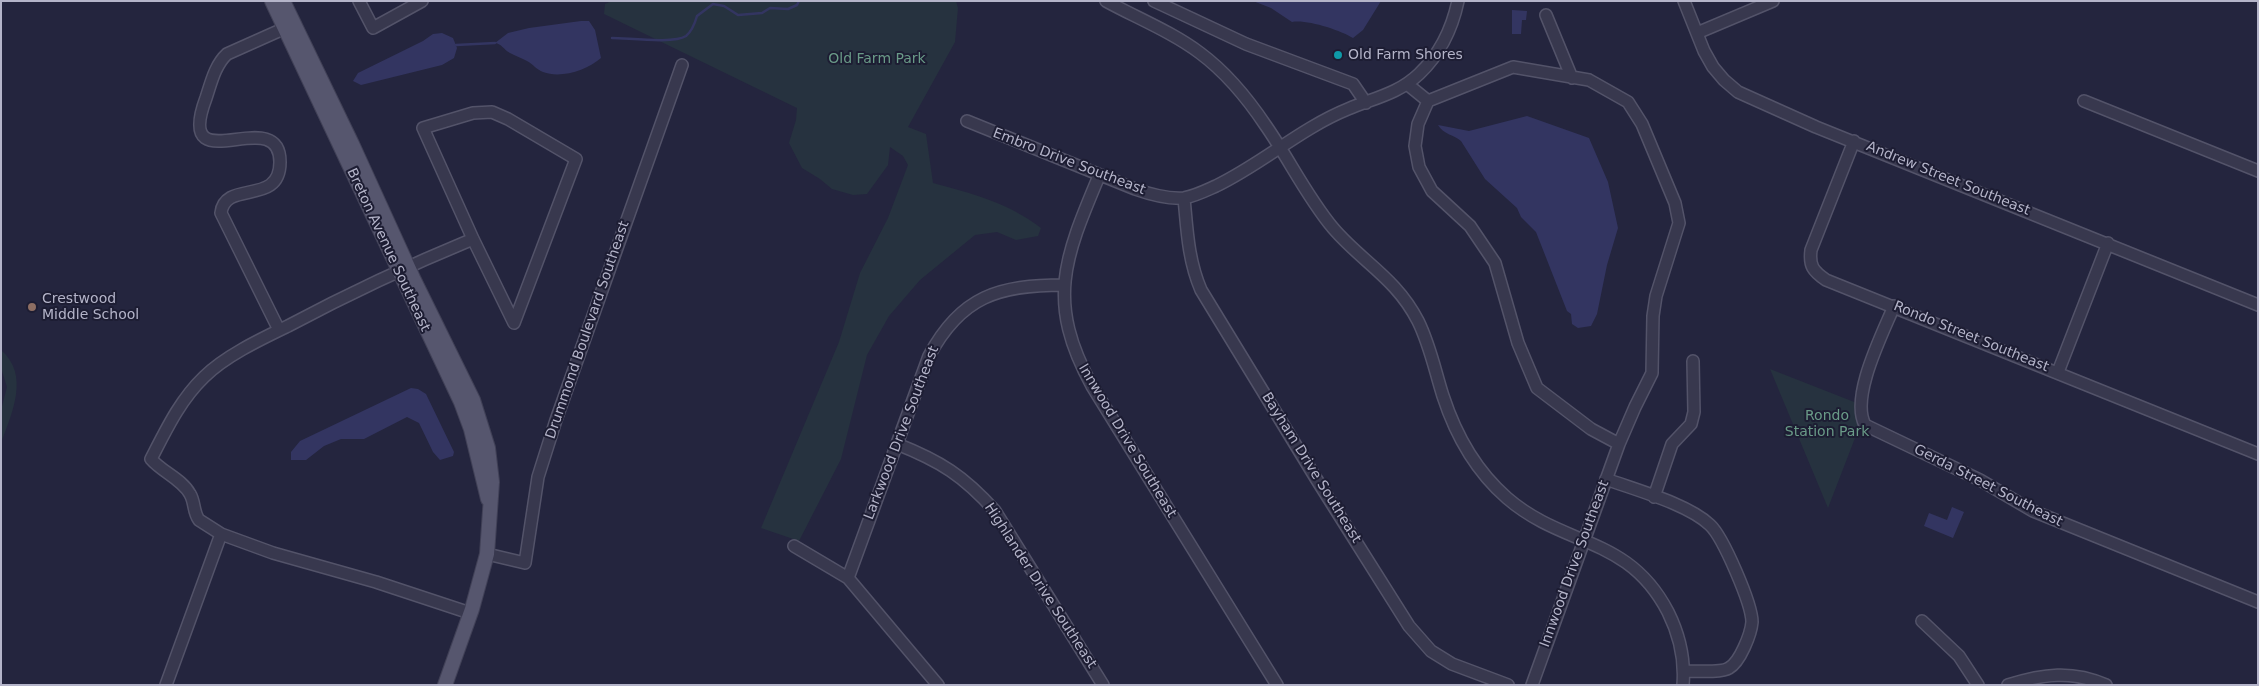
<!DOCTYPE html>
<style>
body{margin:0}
#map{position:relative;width:2259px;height:686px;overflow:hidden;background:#24253e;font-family:"DejaVu Sans",sans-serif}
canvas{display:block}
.frame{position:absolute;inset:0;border:2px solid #b4b4c9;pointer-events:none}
</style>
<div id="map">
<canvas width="2259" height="686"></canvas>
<div class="frame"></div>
</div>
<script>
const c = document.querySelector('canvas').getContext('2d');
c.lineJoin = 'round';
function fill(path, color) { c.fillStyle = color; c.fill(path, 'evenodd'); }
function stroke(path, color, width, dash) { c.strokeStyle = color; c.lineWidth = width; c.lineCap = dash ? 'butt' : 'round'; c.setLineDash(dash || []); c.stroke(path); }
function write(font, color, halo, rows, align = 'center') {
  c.font = font + ' "DejaVu Sans",sans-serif'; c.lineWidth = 4; c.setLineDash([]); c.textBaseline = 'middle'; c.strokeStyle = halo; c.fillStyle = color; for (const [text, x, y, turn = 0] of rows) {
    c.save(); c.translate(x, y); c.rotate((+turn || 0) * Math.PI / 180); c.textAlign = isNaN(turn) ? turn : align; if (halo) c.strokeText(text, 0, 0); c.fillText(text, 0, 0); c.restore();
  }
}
const green = new Path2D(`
 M612,1H956L958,8L955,42L908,127L926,134L933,183C973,194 1007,202 1041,228L1038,236L1016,240L997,232L975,235L920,280L889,316L867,355L841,459L799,541L761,528L839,342L860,273L888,218L908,165L903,156L890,147L888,165L867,194L853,195L832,189L820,179L802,168L789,143L796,120L797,108L604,14L605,4Z
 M1,350C30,375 12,413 1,443V410L7,387L1,368Z
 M1770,369L1867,407L1828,508Z`);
const water = new Path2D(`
 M1253,1H1381L1363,30L1353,38C1340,30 1306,19 1292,22L1271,8Z
 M1512,10L1527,11L1526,20H1522L1521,34H1512Z
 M581,21H589L595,30L601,58C587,70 561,79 543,72C537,70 533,64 527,61C522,58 515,56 510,53C503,49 502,44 495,43L508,33L529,28Z
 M442,33L453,38L457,48L454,58L442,65L361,85L353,81L358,73L423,41L433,34Z
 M1527,116L1589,138L1608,182L1618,228L1607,265L1597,314L1591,326L1578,328L1572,324L1571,314L1567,311L1536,232L1521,217L1517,208L1485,179L1461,141C1453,134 1444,135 1438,125L1469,131Z
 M411,388L418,389L426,394L454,452L453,456L440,460L433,452L419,423L407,417L364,439H341L324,446L306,460H291V452L300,441Z
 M1952,507L1964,512L1953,538L1924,526L1929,513L1947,520Z`);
const stream = new Path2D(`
 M2254,1H2255
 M612,38C628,38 674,44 686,36C692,31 695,23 697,16L713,4L724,6L738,15L762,13L770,8L788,9L797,5L799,1
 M456,45L495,43`);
const minor = new Path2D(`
 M359,1L373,28L422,1
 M1106,1C1137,18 1172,32 1200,53C1227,73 1248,99 1266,126C1289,159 1307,197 1333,228C1362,262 1396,278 1418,321C1430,345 1435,371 1443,396C1456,436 1476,471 1507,498C1565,548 1628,535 1668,612C1679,634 1685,660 1683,685
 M1154,1L1246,44L1353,84L1366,103
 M1684,1L1704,51L1713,67L1724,80L1738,92L1816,127L2258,305
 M1546,15L1572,78
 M1697,33L1773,1
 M1407,84L1428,101
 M1428,101L1513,67L1589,80L1628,102L1642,124L1675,203L1679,223L1656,296L1653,316L1652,373L1635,407L1619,444L1532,685
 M1428,101L1418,124L1415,146L1419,167L1432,191L1470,226L1495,263L1518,343L1537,388L1591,429L1619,444
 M2084,101L2258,171
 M492,112L508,119L576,159L514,323L473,239L423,128L473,113Z
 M967,121L1135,189C1149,194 1169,199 1184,198C1195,196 1207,190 1216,186C1262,164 1301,128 1348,109C1374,98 1398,94 1419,74C1440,54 1452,29 1458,1
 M1854,141L1811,250C1809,266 1813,271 1826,280L2258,454
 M1099,176C1064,259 1046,302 1092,386L1277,685
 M1184,198C1187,229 1188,260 1201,290L1317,480L1409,626L1431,651L1452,664L1508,685
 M1894,306C1882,335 1850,397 1865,425L1980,480L2033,511L2258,602
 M279,330L221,213C225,179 280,207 280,162C280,101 173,186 206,98C211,83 215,65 227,54L292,25
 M2058,372L2108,243
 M897,444C940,461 964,476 995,511L1103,685
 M1606,479C1636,490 1688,504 1710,525C1723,537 1752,604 1752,622C1751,634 1740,662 1729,668C1722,673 1694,671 1684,671
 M1654,497L1672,444L1691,424L1694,412L1693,361
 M794,546L848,578L938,685
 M487,554L525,563L538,477L556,420L682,65
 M848,578L929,356C961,296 999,285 1064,285
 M470,613L376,582L273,553L221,534L199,520C193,512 195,502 190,494C182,479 162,472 151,459C166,430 180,400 204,377C225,356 261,339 288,326C348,294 410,265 473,239
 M1922,621L1959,656L1978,685
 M166,685L221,534
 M2008,685C2043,674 2072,670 2106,685`);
const major = new Path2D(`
 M272,1L461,402L471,429L488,499
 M283,1L352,144L413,278L473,400L488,448L492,482L487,554L472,609L445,685`);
const markers = [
 [1338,55,5,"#0f9aa8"],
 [32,307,5,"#8d6e63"]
];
const poiNames = [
 ["Old Farm Shores",1348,55],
 ["Crestwood",42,299],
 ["Middle School",42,315]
];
const parkNames = [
 ["Old Farm Park",877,59],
 ["Rondo",1827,416],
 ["Station Park",1827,432]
];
const streetNames = [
 ["Embro Drive Southeast",1069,162,21],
 ["Andrew Street Southeast",1948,179,22],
 ["Breton Avenue Southeast",388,250,65],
 ["Drummond Boulevard Southeast",588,330,-71],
 ["Rondo Street Southeast",1971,337,22],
 ["Larkwood Drive Southeast",902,433,-69],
 ["Innwood Drive Southeast",1127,441,59],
 ["Bayham Drive Southeast",1311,468,58],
 ["Gerda Street Southeast",1988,486,27],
 ["Innwood Drive Southeast",1575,564,-70],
 ["Highlander Drive Southeast",1040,586,57]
];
fill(green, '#26323f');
fill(water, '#333561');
stroke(stream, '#333561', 2.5);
stroke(minor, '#535369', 14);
stroke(major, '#414157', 16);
stroke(minor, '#38384e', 11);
stroke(major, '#56566e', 14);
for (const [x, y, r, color] of markers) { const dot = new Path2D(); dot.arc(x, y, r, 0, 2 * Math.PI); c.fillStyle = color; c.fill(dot); stroke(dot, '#1d1d33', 2); }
write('14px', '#b4b4c9', '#1d1d33', poiNames, 'left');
write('14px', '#6a9b88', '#1d1d33', parkNames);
write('14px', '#b4b4c9', '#1d1d33', streetNames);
</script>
